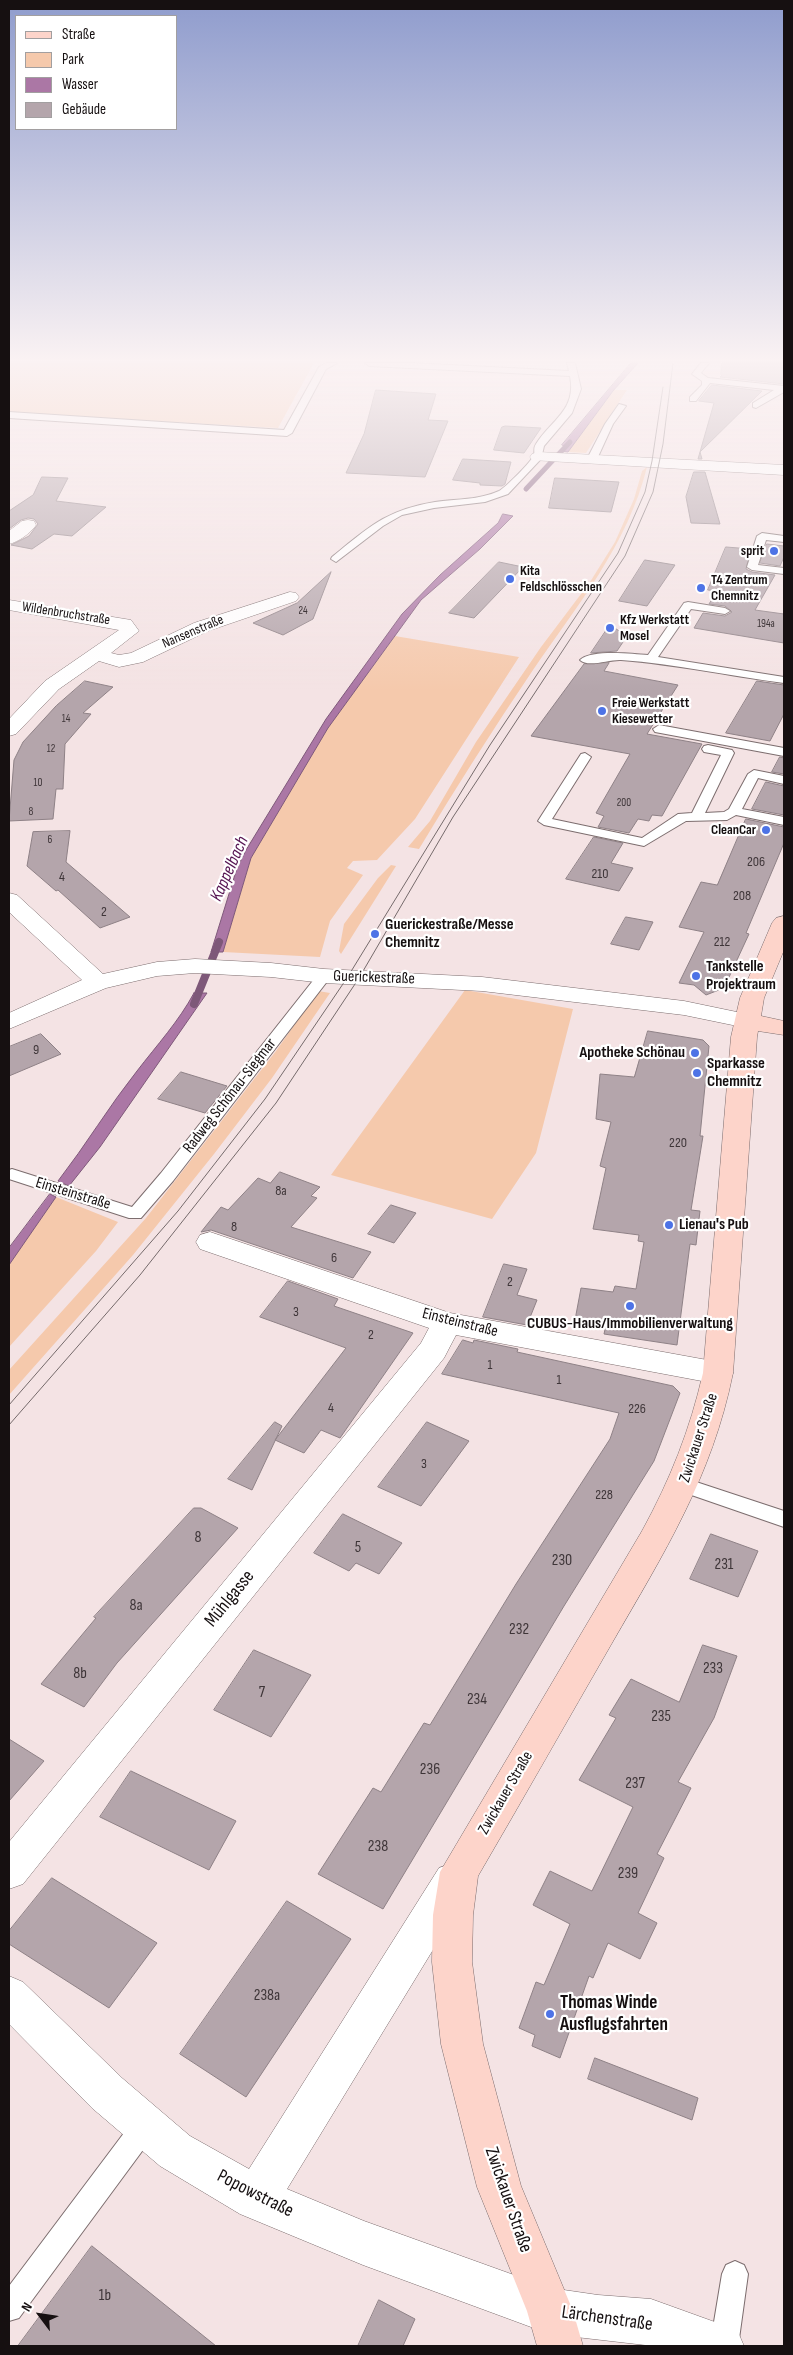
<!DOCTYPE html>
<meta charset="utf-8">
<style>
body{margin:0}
#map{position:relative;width:793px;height:2355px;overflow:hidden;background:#f4e3e4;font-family:"Sofia Sans Condensed",sans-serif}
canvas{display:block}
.frame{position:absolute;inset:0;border:10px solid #161011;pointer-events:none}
.legend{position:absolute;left:15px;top:15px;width:162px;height:115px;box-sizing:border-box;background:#fff;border:1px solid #a29fa0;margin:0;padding:6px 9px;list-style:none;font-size:15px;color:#161011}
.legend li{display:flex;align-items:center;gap:10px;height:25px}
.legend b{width:25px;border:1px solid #a29fa0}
.north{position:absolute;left:15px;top:2290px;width:50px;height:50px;-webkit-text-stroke:4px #fff;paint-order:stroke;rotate:301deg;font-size:14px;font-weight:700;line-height:20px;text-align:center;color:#161011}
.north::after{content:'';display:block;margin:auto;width:18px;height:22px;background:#161011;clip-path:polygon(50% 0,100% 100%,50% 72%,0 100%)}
</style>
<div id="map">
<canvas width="793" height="2355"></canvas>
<div class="frame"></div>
<ul class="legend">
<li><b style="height:6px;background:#fdd4ca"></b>Straße</li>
<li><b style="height:14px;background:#f5c9ac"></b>Park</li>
<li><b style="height:14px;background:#ab77a5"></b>Wasser</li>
<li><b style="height:14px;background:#b4a5ab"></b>Gebäude</li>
</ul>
<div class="north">N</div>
</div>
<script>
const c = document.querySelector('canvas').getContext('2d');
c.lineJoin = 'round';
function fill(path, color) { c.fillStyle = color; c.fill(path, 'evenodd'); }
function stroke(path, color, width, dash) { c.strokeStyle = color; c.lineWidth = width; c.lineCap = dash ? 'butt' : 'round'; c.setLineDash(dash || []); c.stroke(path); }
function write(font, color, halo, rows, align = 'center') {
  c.font = font + ' "Sofia Sans Condensed",sans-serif'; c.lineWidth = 4.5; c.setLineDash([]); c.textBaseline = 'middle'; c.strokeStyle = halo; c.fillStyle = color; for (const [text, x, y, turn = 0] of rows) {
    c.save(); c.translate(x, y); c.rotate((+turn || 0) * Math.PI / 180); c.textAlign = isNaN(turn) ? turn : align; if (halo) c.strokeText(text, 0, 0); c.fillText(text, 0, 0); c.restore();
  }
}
const green = new Path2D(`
 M9,363H314L278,428L9,413Z
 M614,390H627L586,453L568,452Z
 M647,467C628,544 577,606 533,670C493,729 455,789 419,849L408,847L430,821L476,742L541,647L590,582L615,542L634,499L642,471Z
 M395,636L519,657L415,819L377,860L353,861L347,868L363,875L330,921L320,957L223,952L251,858L328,728Z
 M391,865L396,866L341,954L339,951L344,924L378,878Z
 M465,990L573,1009L536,1153L492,1219L331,1175Z
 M318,991L330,993L272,1078L214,1154L133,1255L9,1395V1370L146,1218L276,1051Z
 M56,1197L118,1222L96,1251L9,1347V1265Z`);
const water = new Path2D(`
 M631,363H638L613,391L568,452L560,451L564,446L562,445Z
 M503,514L513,516L480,549L421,600L328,728L251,858L223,952H211L237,868L246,850L326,719L402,614L440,575L498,523Z
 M194,993H207L100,1147L69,1186L58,1181C86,1145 109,1106 137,1071C157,1045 179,1021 194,993Z
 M50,1194L56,1197L9,1265V1248Z`);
const streamFar1 = new Path2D(`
 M526,489L570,442`);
const stream = new Path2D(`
 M194,1004L219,942`);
const building = new Path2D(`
 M722,363H784V384L720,377L722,376L721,375Z
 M712,385L762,391L700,452L702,459H698L714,403L699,401Z
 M376,390L436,394L428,420L448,421L425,477L346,473L364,434Z
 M502,427L505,426L541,428L524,453L494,450Z
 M463,459L511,462L505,484L502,486L480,485V483L453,480Z
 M694,472H705L720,524L691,523L686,497Z
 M42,477L68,478L56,501L106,507L72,536L54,534L32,549L11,545L29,536L38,524L34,519L28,518L21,520L9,529V511L33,495Z
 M555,478L619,482L611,512L549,508Z
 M767,544L784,546V557L780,566L760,563Z
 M726,547L751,549L746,569L752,572L775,575L755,610L784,614V643L694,628L703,613L725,616L732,612L725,606L709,604L717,591L708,590Z
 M645,560L675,565L647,606L619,601Z
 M499,562L523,567L474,618L449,613Z
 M331,572L313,619L283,635L253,623L297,603Z
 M610,625L627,636L617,651L591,653Z
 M609,663L604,671L678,685L647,734L702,744L662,816L652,815L649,821L638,819L629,833L598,827L604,816L596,813L630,754L531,736L584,664Z
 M85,681L113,687L83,713L91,714L65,744L63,789H56L53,819L9,821L14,760L23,742L56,706Z
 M757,681L784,685V714L770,741L726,733Z
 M780,757L784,758V774L772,772Z
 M766,782L784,786V815L752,809Z
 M746,819L784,827V843L746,933L749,934L724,988L706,995L694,985L679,983L704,932L679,927L701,882L717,885Z
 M70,831L66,862L130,917L100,928L58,890L56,891L27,866L33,832Z
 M594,837L623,843L611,863L633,868L619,891L566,879Z
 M626,917L653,922L639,950L611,944Z
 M648,1031L703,1040L709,1046L700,1136H703L691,1210L700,1211L696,1245L690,1244L677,1345L604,1334L606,1325L575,1320L581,1288L613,1292L615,1286L636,1289L644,1242L638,1241L639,1235L593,1229L606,1168L600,1166L611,1122L596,1119L600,1074L634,1077Z
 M41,1034L61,1054L9,1076V1047Z
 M181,1072L227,1086L205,1113L158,1099Z
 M280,1172L320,1187L311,1196L317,1198L291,1227L371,1252L353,1278L211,1230L201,1232L221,1207L228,1210L258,1178L270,1183Z
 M391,1205L416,1213L394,1243L368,1234Z
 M504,1264L527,1269L517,1295L537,1300L527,1325L483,1317Z
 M288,1281L338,1299L334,1306L413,1333L340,1438L321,1430L304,1453L275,1440L346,1348L260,1317Z
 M463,1340L473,1343L474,1340L518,1349L517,1352L673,1386L680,1393L654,1461L564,1606L383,1909L318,1874L373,1788L381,1792L424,1723L430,1725L516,1584L610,1439L619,1413L442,1374Z
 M275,1422L282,1426L252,1490L228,1479Z
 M427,1422L469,1441L421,1506L378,1487Z
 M194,1508H201L238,1528L117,1663L84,1707L41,1684L96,1618L94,1617Z
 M343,1514L402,1543L379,1574L356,1563L349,1571L314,1553Z
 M711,1534L758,1551L738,1597L690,1579Z
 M703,1645L737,1656L714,1718L678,1782L691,1788L657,1854L664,1858L638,1913L657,1923L640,1959L608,1943L593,1978L589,1976L560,2058L532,2046L535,2035L519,2028L536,1982L544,1985L570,1924L533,1905L550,1871L592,1891L633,1807L579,1780L616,1718L609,1715L631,1679L679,1702Z
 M254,1650L311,1675L271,1737L214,1710Z
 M9,1739L44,1761L9,1801Z
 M131,1771L236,1821L209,1870L100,1817Z
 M52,1878L157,1943L109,2008L9,1944V1931Z
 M287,1901L351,1939L246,2097L180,2054Z
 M595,2058L698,2098L692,2120L588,2079Z
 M92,2246L216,2346H18Z
 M379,2300L415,2319L403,2346H358Z`);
const lane = new Path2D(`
 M326,363H337L326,369L292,433L287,436L9,418V412L284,430L319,367Z
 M365,363H410L569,371L567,363H575L581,389L572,413L544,446L541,459L508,494L485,502L434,508L402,515L383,526L336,562L331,559L332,557C369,527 386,510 435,502C456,499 479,500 499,491C505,488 532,461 534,455C535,452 533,448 536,444C551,420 577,410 570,376L369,366Z
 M701,363H709L701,373L708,378L784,386V392L756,408L753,407V403L774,390L710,383L696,401H690V397L702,385V381L692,374Z
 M619,404L626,406L613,424L597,459L589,461L587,459L605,424Z
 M762,533L784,536V542L766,540L758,565L784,568V574L752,570L747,567L757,536Z
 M688,602L725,608L730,611L725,614L691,609L658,657L784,677V683C730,676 676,664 621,660C610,659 588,668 580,660C592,649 632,654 648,655L684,603Z
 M659,725L784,748V756L655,732L653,729Z
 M708,745L732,750L734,753L705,813L724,812L729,809L748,774L754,770L784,776V784L758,778L742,809L784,817V825L736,815L727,820L686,821L644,846L544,825L538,821L581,754L585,753L591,757L552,819L642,838L678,814L692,813L721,755L704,752L702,749L704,746Z
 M324,972L331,976L329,979L173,1181L141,1218H129L9,1179V1170L12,1169L132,1207L161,1173L319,973Z
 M684,1478L784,1511V1527L677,1490L674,1485L677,1480Z
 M145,2113L154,2117L158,2126L154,2135L19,2318L9,2321V2286L136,2117Z
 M735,2261L744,2265L748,2274L738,2346H710L722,2274L726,2265Z`);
const street = new Path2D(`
 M538,452L784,465V475L532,460L530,457L532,454Z
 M28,520L34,521L36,525C31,533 18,542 9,544V531L22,521Z
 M290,592L296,593L299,597L296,601L208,631L143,662L119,667L99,661L59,689L16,734L9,736V719L45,681L119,630L9,610V600L131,620L139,631L111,653L119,655L131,653L194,623Z
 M9,893L17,895L103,974L157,962L195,959L271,963L324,969L482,977L684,1001L756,1016L759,1021L756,1026L747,1028L684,1015L482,991L324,983L271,977L195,973L157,976L106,988L9,1029V1013L82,980L9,912Z
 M210,1232L450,1313L718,1362L729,1365L733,1373L729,1381L718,1384L456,1335L444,1358L23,1884L9,1889V1842L421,1343L429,1328L200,1249L196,1242L200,1235Z
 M453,1863L467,1868L472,1881L467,1894L287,2189L364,2221L550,2288L598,2295L651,2299L737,2330L744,2346H654L550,2334L363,2265L240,2214L160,2166L92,2108L9,2024V1976L23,1982L122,2078L190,2136L249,2169L439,1868Z`);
const secondary = new Path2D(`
 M784,916V950L764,998L761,1016L784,1021V1035L758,1031L757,1037L733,1373C712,1477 664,1553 612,1643C567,1721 523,1799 478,1876L473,1915L472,1962L483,2044L521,2186L573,2311L583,2346H537L527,2311L477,2187L441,2044L432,1962L433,1915L440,1872L642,1531C670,1480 690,1430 703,1373L731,1037L740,998L772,923L776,918Z`);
const tram = new Path2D(`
 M9,1405L178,1211L265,1099L347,978L490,745L618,553L645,492L652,461L663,387
 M9,1425L140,1275L276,1103L359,978L453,817L625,556L653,492L663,444L673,363`);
const markers = [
 [774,551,5,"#4d73e6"],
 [510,579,5,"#4d73e6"],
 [701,588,5,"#4d73e6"],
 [610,628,5,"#4d73e6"],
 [602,711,5,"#4d73e6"],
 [766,830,5,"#4d73e6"],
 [375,934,5,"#4d73e6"],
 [696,976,5,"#4d73e6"],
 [695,1053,5,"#4d73e6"],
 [697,1073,5,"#4d73e6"],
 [669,1225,5,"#4d73e6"],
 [630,1306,5,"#4d73e6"],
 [550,2014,5,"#4d73e6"]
];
const farNumbernames = [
 ["24",303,611],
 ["194a",766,624],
 ["14",66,719],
 ["12",51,749],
 ["10",38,783],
 ["200",624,803],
 ["8",31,812],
 ["6",50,840]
];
const farPoinames = [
 ["sprit",764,551,"right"],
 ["Kita",520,571],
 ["Feldschlösschen",520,587],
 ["T4 Zentrum",711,580],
 ["Chemnitz",711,596],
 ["Kfz Werkstatt",620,620],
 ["Mosel",620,636],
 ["Freie Werkstatt",612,703],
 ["Kiesewetter",612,719],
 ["CleanCar",756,830,"right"]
];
const farStreetnames = [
 ["Wildenbruchstraße",66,614,9],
 ["Nansenstraße",193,632,-23]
];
const numberNames = [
 ["206",756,862],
 ["210",600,874],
 ["4",62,877],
 ["208",742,896],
 ["2",104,912],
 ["212",722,942],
 ["9",36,1050],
 ["220",678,1143],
 ["8a",281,1191],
 ["8",234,1227],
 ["6",334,1258],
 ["2",510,1282],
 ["3",296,1312],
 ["2",371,1335],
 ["1",490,1365],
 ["1",559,1380],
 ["4",331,1408],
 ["226",637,1409],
 ["3",424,1464],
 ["228",604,1495]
];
const poiNames = [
 ["Guerickestraße/Messe",385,925],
 ["Chemnitz",385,943],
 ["Tankstelle",706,967],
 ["Projektraum",706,985],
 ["Apotheke Schönau",685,1053,"right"],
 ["Sparkasse",707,1064],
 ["Chemnitz",707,1082],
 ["Lienau's Pub",679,1225],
 ["CUBUS-Haus/Immobilienverwaltung",630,1324,"center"]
];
const streetNames = [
 ["Guerickestraße",374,978,2],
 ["Radweg Schönau-Siegmar",230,1096,-52],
 ["Einsteinstraße",73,1194,17],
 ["Einsteinstraße",460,1323,14],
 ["Zwickauer Straße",699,1438,-72],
 ["Zwickauer Straße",506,1793,-60]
];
const nearNumbernames = [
 ["8",198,1538],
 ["5",358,1548],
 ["230",562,1561],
 ["231",724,1565],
 ["8a",136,1606],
 ["232",519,1630],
 ["233",713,1669],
 ["8b",80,1674],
 ["7",262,1693],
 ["234",477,1700],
 ["235",661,1717],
 ["236",430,1770],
 ["237",635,1784],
 ["238",378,1847],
 ["239",628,1874],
 ["238a",267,1996],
 ["1b",105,2296]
];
const waterNames = [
 ["Kappelbach",230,869,-66]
];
const nearStreetnames = [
 ["Mühlgasse",230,1599,-51],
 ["Popowstraße",255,2194,27],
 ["Zwickauer Straße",508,2200,71],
 ["Lärchenstraße",607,2319,8]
];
const nearPoinames = [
 ["Thomas Winde",560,2003],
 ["Ausflugsfahrten",560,2025]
];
fill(green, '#f5c9ac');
fill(water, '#ab77a5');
stroke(water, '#7e5879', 1);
stroke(streamFar1, '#7e5879', 5);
stroke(stream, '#7e5879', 8);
fill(building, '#b4a5ab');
stroke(building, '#8e8186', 1);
stroke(lane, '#7c6d6e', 2);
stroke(street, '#7c6d6e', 1);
stroke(secondary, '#7c6d6e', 1);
fill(lane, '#fff');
fill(street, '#fff');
fill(secondary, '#fdd4ca');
stroke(tram, '#756a6b', 1);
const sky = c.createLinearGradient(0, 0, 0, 692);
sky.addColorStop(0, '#8f9ccd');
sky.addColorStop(0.52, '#faf2f3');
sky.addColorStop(1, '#faf2f300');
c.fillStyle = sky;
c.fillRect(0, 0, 793, 692);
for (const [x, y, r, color] of markers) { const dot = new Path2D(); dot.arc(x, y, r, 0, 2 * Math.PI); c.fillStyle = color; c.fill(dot); stroke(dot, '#fff', 2); }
write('11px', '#3e3538', null, farNumbernames);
write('bold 14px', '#161011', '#fff', farPoinames, 'left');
write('14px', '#161011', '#fff', farStreetnames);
write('14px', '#3e3538', null, numberNames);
write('bold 16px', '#161011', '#fff', poiNames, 'left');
write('16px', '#161011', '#fff', streetNames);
write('16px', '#3e3538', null, nearNumbernames);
write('italic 18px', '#571653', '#fff', waterNames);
write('19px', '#161011', '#fff', nearStreetnames);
write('bold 19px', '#161011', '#fff', nearPoinames, 'left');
</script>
